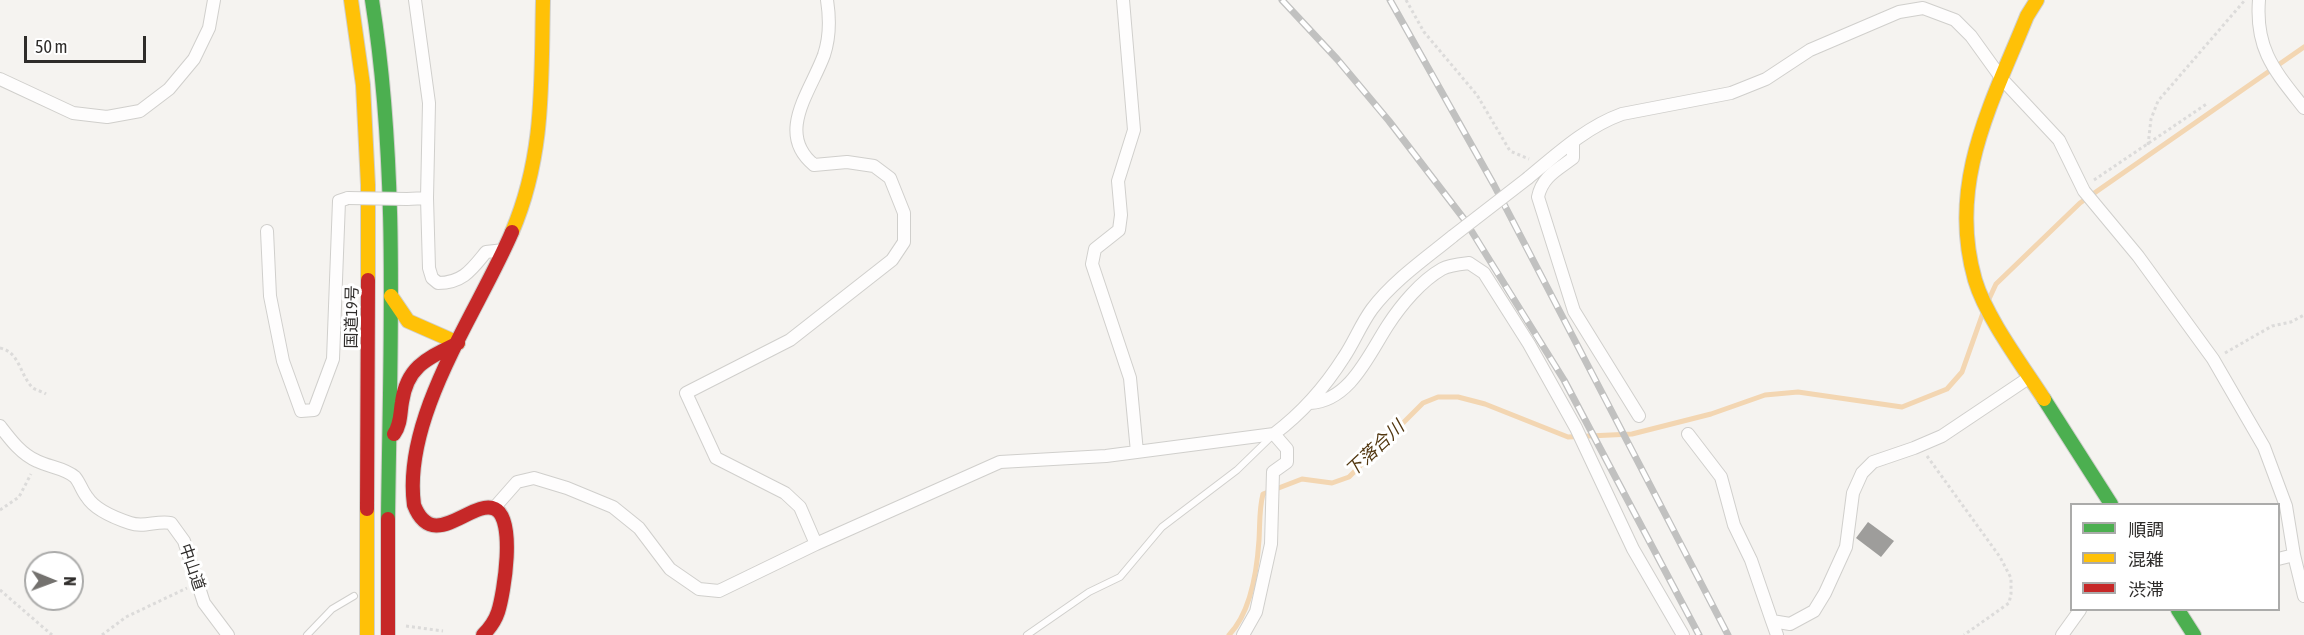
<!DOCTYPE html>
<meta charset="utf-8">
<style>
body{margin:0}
#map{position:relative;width:2304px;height:635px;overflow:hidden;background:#f5f3f0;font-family:"Asap Condensed","Noto Sans JP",sans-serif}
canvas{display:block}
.legend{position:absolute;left:2070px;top:503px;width:210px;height:108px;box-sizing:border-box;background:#fff;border:2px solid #ababaa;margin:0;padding:8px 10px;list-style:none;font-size:18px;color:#2e2c2a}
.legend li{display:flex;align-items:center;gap:12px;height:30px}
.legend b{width:30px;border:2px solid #ababaa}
.north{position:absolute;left:24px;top:551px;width:60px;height:60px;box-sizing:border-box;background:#fff;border:2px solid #ababaa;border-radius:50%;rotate:91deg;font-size:16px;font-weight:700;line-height:24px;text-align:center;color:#2e2c2a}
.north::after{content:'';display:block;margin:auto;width:21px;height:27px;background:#74726f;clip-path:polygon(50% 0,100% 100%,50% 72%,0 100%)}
.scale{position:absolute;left:24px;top:36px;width:122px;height:27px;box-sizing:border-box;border:3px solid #2e2c2a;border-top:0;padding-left:8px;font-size:18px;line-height:21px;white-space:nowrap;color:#2e2c2a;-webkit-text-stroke:4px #fff;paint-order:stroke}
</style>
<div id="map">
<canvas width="2304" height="635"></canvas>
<ul class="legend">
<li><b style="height:8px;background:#4caf50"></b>順調</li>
<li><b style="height:8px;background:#ffc107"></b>混雑</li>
<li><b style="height:8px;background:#c62828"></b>渋滞</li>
</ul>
<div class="north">N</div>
<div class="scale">50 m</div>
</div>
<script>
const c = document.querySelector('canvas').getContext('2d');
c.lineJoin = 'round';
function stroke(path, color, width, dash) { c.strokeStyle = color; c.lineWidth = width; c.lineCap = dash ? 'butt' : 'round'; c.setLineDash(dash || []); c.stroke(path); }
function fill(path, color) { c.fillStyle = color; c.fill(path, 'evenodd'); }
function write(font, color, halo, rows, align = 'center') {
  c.font = font + ' "Asap Condensed","Noto Sans JP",sans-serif'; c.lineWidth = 6; c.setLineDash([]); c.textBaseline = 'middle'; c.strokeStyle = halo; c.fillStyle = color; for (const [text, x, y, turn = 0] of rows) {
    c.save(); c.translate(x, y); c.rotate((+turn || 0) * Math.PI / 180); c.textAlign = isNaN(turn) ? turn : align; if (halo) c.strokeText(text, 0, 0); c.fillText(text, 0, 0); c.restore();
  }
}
const stream = new Path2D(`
 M1989,299L1996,284L2080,203L2304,47
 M1229,635C1251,612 1257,571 1259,540C1260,524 1259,509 1263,494L1302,479L1332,483L1349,477L1423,403L1438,397H1458L1485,404L1568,437L1632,434L1711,414L1765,395L1798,392L1902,407L1947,389L1962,372L1984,310`);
const building = new Path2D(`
 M1868,522L1894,541L1881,557L1856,538Z`);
const path = new Path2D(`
 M1406,0L1424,32L1477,95L1510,151L1529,159
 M2148,145L2151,119L2158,101L2245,0
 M2094,180L2208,103
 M0,348C20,352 20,376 33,388C36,390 43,392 46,394
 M2225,353L2272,326L2291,322L2304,315
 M1927,456L2000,557L2011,578V594L2009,603L1964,635
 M0,510L19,497L31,474
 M0,590L52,635
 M406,626L443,631
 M102,635L126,617L187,588`);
const lane = new Path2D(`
 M307,635L332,609L354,596
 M1027,635L1089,592L1120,577L1162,527L1237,470L1272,436`);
const street = new Path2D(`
 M415,0L429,103L427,198
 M1123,0L1134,130L1118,181L1121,215L1119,230L1095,249L1092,264L1130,378L1137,452
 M2259,0C2255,50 2275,71 2304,108
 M0,79L73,113L107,117L140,111L169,89L194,59L209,28L214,0
 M1573,142V158C1557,170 1542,177 1538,197L1574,311L1639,416
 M1528,178C1557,154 1586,127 1622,114L1731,93L1766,79L1810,50L1899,12L1923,8L1955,20L1971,36L2002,79L2059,140L2084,191L2138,256L2213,359L2264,447L2286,506L2294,555L2304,596
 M407,199L427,198L429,268L432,278L438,283C463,283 472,269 486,252L504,250
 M267,231L270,296L283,361L301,411L314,410L333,359L339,201L348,198
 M1310,403C1350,401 1369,354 1388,325C1401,305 1421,281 1442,269C1449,265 1460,264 1469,263L1484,273L1529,344L1576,428L1633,549L1683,635
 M0,426C10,439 21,454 37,461C49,467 65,468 75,477C80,483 82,491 87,497C95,510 115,518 130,523C144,528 157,520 171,523L184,541L204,603L228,635
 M1688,434L1721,477L1734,525L1751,560L1772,621
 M495,507L517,482L534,478L567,488L613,507L639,528L670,569L699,589L719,591L816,544L1000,462L1106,456L1274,434C1302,413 1325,387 1344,357C1354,342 1361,324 1372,309C1394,280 1425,259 1453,236
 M816,544L800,507L785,493L716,458L686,393L790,340L892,260L904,242V213L890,178L874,166L847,162L814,165C775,133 811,91 824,55C830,37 830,19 827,0
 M2278,559L2294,555
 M1243,635L1256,612L1271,544L1273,472L1287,462V449L1274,434
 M1777,635L1772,621L1790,624L1814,611L1825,593L1846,547L1853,493L1862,473L1873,462L1914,448L1942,436L2030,377
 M2062,635L2080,610`);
const fast = new Path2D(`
 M372,0C399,171 390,347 388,519
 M2044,399L2111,504
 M2178,610L2194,635`);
const slow = new Path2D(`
 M351,0L363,85L368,185V280
 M2037,0L2027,16C1992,103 1947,183 1975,280C1986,317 2022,365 2044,399
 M512,232C545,155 541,82 543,0
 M391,296L408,321L458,343
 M367,635V509`);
const jam = new Path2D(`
 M394,434C401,424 400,413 402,402C407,366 428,358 458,343
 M367,509L368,280
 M388,635V519
 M483,635C490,628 495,621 498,612C504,593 516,519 495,509C472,498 433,554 414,505C402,416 478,312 512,232`);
const rail = new Path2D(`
 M1282,0L1337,59L1389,121L1464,219L1564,380L1699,635
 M1390,0L1494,185L1728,635`);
const streetBridge = new Path2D(`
 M348,198L407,199
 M1453,236L1528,178`);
const streetNames = [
 ["国道19号",352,317,-89],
 ["中山道",192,567,71]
];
const waterNames = [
 ["下落合川",1375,449,-43]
];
stroke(stream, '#f3d6b2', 5);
fill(building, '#9e9d9b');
stroke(lane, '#d0cfcc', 8);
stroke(street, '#d0cfcc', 14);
stroke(fast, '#d0cfcc', 16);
stroke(slow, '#d0cfcc', 16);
stroke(jam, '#d0cfcc', 16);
stroke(path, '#dcdbda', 3, [3, 3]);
stroke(lane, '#fefdfd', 6);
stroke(street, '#fefdfd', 12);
stroke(fast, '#4caf50', 14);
stroke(slow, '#ffc107', 14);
stroke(jam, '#c62828', 14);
stroke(rail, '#c1c1c0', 7);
stroke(rail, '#fff', 4.5, [14]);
stroke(streetBridge, '#d0cfcc', 14, []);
stroke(streetBridge, '#fefdfd', 12);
write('16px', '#2e2c2a', '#fff', streetNames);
write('italic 18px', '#523710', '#fff', waterNames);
</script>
